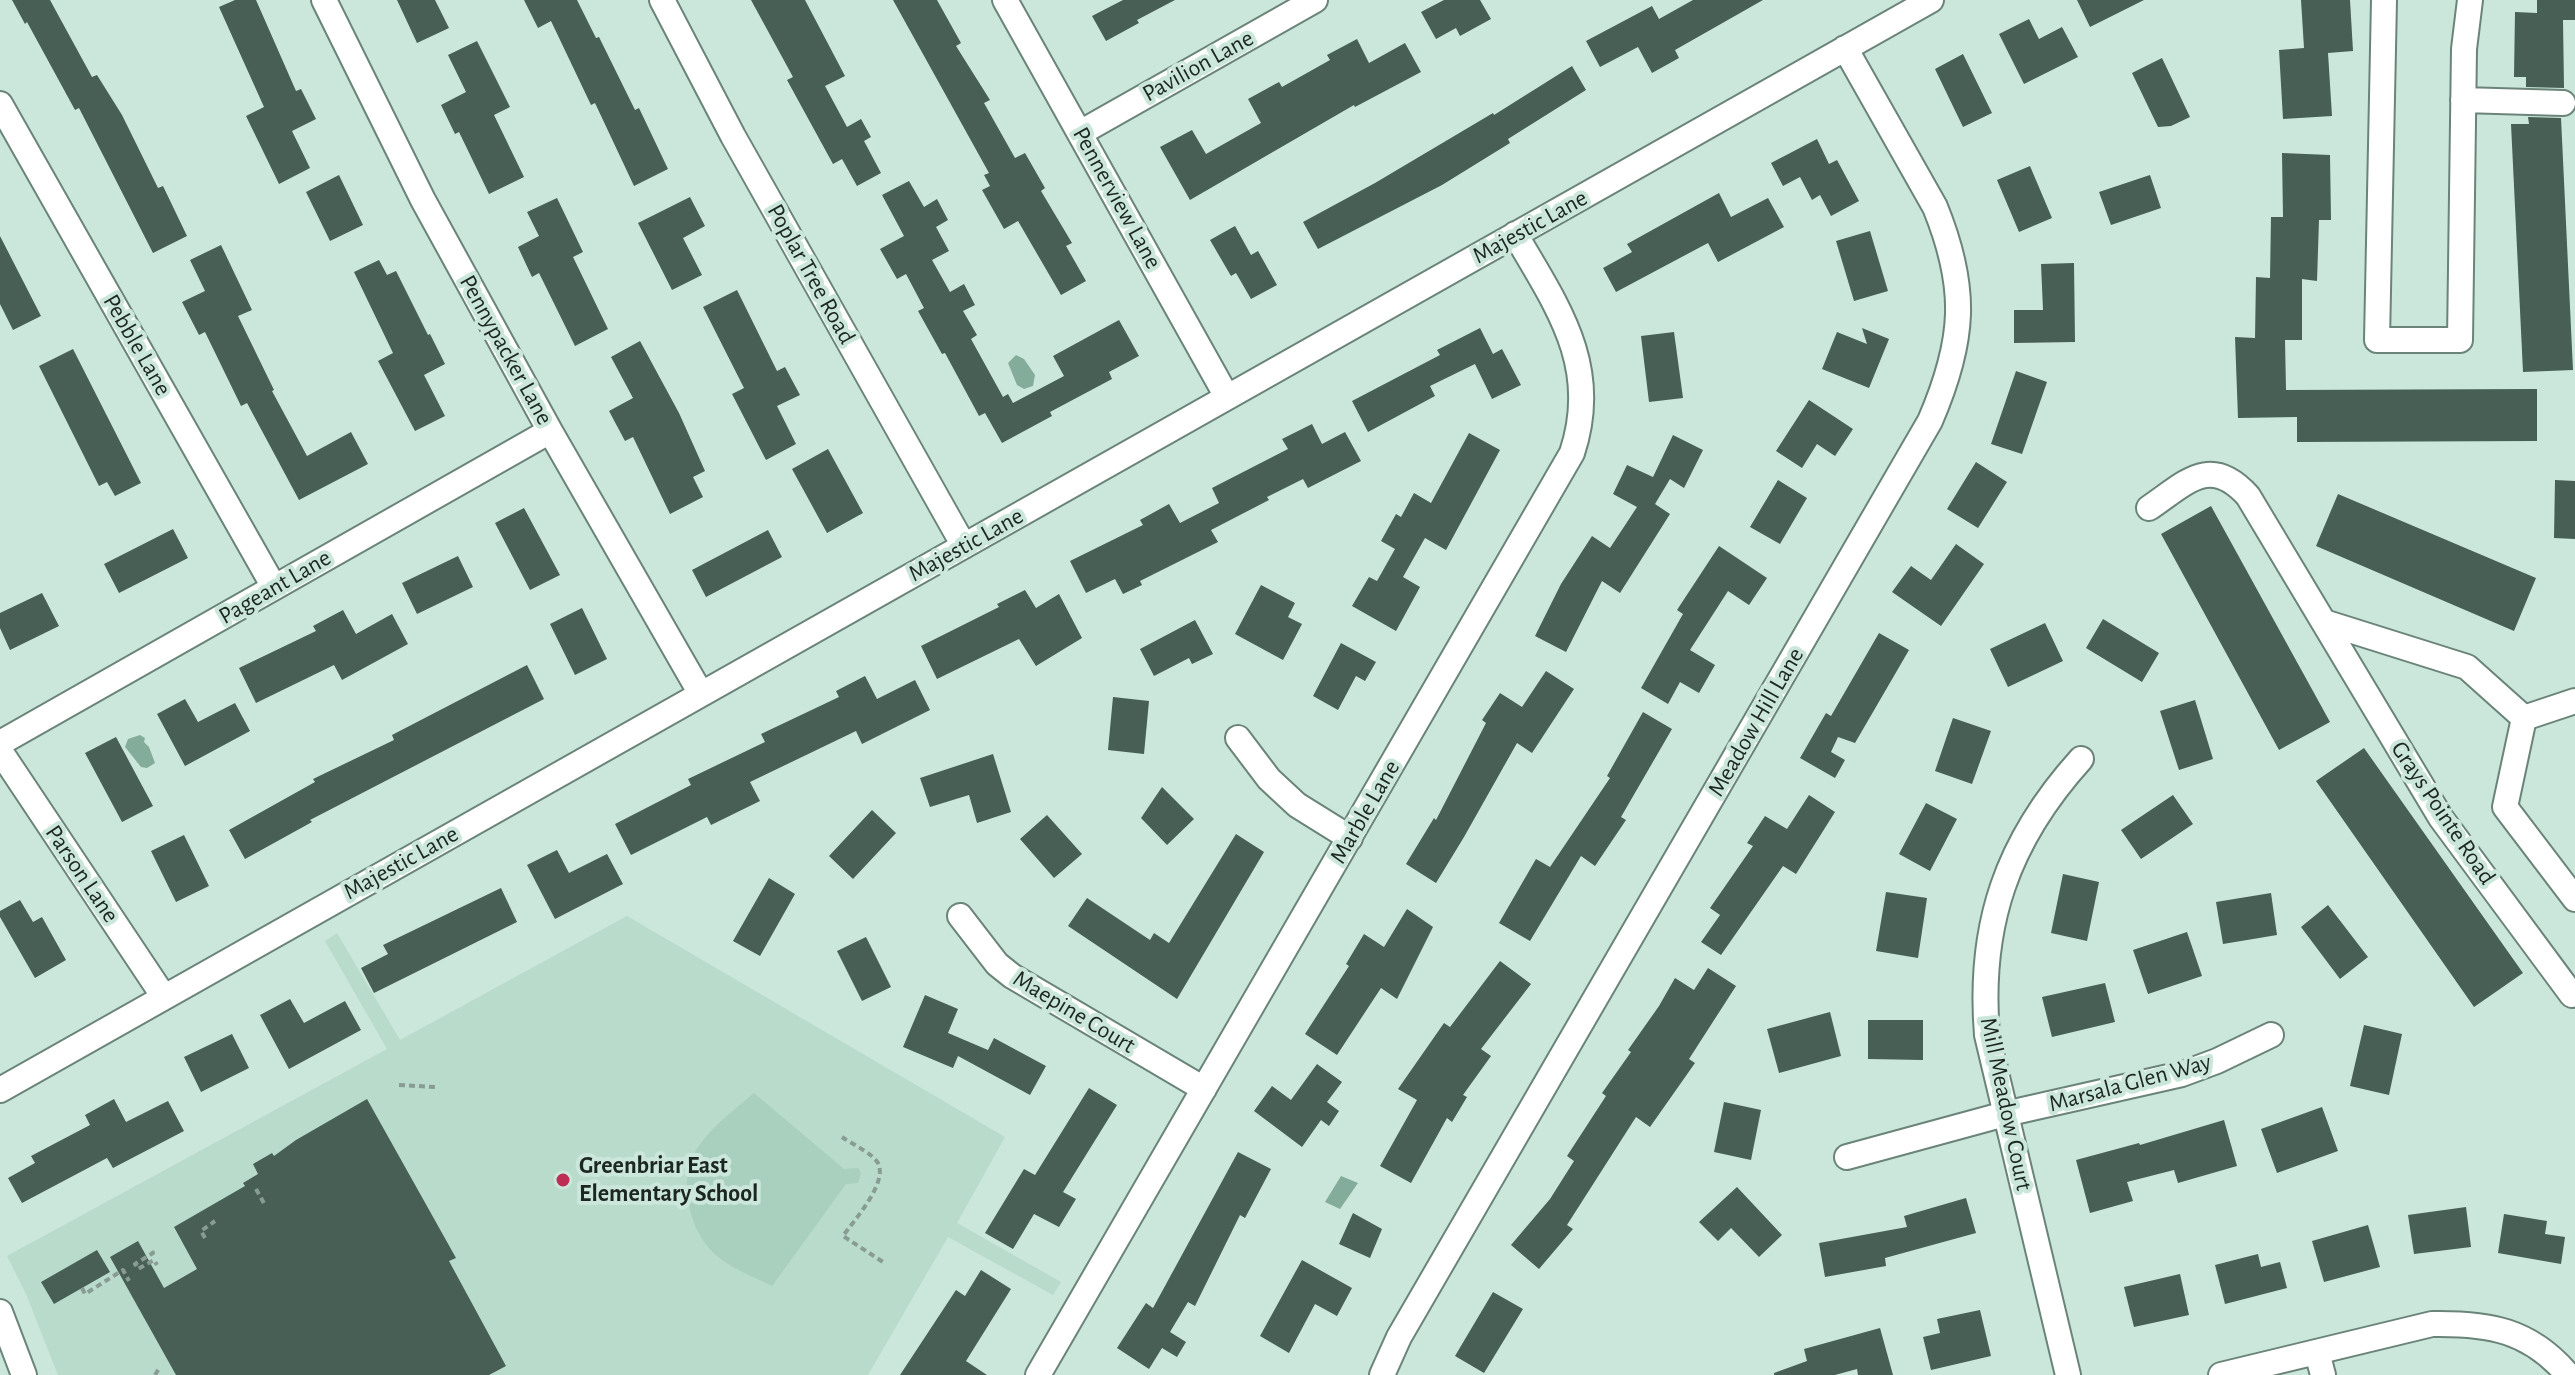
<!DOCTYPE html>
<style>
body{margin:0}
canvas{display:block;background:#cbe6da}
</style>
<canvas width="2575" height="1375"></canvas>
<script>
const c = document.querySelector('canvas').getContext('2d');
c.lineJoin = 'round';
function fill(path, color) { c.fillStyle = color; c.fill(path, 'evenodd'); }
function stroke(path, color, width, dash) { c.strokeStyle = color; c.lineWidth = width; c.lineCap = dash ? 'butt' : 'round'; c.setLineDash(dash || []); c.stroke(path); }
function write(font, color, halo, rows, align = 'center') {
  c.font = font + ' "Alegreya Sans",sans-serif'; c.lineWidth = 8; c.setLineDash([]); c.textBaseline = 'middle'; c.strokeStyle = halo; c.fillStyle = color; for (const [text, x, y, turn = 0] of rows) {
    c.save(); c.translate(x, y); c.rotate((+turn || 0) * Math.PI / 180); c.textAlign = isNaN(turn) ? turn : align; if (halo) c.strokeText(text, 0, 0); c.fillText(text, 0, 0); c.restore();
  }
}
const built = new Path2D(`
 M627,916L1005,1137L957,1223L1061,1282L1053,1295L948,1237L868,1375H58L26,1294L7,1256L387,1049L325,941L337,933L400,1040Z`);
const green = new Path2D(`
 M754,1093L844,1169L858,1168L861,1173L858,1183L846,1184L772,1286C750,1275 719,1264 705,1243C688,1219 680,1181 694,1154C707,1130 733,1111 754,1093Z`);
const water = new Path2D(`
 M1016,355L1024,359L1035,375L1033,386L1024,389L1017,385L1008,363Z
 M140,735L145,738L144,742L149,747L155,763L147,768L141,767L125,747L128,739Z
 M1341,1176L1358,1183L1340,1209L1325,1202Z`);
const building = new Path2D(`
 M12,0H50L92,77L97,75L122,115L158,188L163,186L187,236L153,253L79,108L75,110L27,22L25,24Z
 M235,0H256L296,91L301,89L316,119L292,131L310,168L279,184L246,116L264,107L219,7Z
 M397,0H435L449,28L417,43Z
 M524,0H577L596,38L599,37L635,110L639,108L668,169L634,186L595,103L591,105L551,21L538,28Z
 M751,0H805L845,76L825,86L847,127L861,119L871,137L864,141L881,173L857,186L842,159L833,164L787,80L793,77Z
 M893,0H937L961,43L956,46L990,100L984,103L1015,158L1025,153L1045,188L1041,191L1072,243L1066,246L1086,281L1061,295L1018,221L1004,229L982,190L990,186L984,175L989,173Z
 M1123,0H1175L1137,20L1139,23L1106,41L1092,16Z
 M1444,0H1480L1491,19L1460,36L1456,28L1436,39L1421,12Z
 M1693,0H1763L1675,50L1679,58L1652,73L1638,47L1600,67L1586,41L1652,6L1659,19Z
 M2077,0H2144L2090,27Z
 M2301,0H2350L2353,51L2328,53L2332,116L2283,119L2279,50L2304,48Z
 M2537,0H2575V20H2563L2564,88L2526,87V77H2514L2515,12L2537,13Z
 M2029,19L2039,39L2062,27L2078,57L2024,84L1999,34Z
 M1357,39L1369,63L1405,43L1421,72L1355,107L1354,105L1190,200L1160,147L1192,130L1206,154L1261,123L1248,99L1279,82L1282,87L1330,60L1327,55Z
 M477,41L510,107L494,115L524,177L489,194L459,132L455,134L441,105L466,92L448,55Z
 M1963,54L1992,113L1963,127L1935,69Z
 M2162,58L2190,117L2171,126L2158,127L2132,73Z
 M1572,66L1586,90L1508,139L1510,143L1442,185L1318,249L1303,222L1375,183L1493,113L1494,115Z
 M2528,117L2561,118L2573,370L2523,372L2511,124H2529Z
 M1817,139L1829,164L1837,160L1859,201L1831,216L1820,195L1812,200L1800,177L1783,186L1771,163Z
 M2282,153L2330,155L2331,220H2319L2317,281L2302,279V340H2285L2286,390L2537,389V441L2297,442V417L2238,418L2235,337L2255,338L2256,277L2270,278L2271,217H2283Z
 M2030,166L2052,218L2019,232L1997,180Z
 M339,175L363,225L330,241L306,192Z
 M2150,175L2161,208L2111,225L2099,192Z
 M909,181L924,207L937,199L948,220L936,227L949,251L932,260L950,292L964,284L975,305L963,311L977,335L971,339L1003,397L1008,394L1013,403L1064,376L1053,356L1119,320L1139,356L1109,372L1112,379L1050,412L1052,416L1002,443L985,413L979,416L945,353L942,354L918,311L924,308L906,274L897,279L880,249L904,236L882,195Z
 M1719,193L1731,217L1768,198L1784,227L1718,262L1708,243L1616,292L1603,268L1632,252L1627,244Z
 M690,197L705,226L683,238L702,275L672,290L638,223Z
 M557,198L583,252L573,257L608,329L575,346L539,273L532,277L518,247L539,236L527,212Z
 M1235,226L1251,255L1258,251L1277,285L1251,299L1236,273L1231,276L1210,240Z
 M1870,231L1888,291L1854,301L1836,241Z
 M0,236L41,316L13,330L0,304Z
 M221,245L252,310L238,316L274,390L272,391L307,456L351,432L368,464L299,500L247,403L241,406L205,332L199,335L182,302L205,291L190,260Z
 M379,260L387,275L396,271L428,335L430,334L445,364L424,375L445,416L415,431L378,361L393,353L354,272Z
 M2074,263L2075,342L2014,343V310H2043L2041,264Z
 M737,290L777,371L785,367L800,395L777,406L796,444L766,460L732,394L744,388L703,307Z
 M1480,328L1493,354L1502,349L1521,385L1492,399L1475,364L1430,386L1435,396L1368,432L1352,401L1440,355L1437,350Z
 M1862,328L1889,339L1869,388L1822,369L1837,332L1867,344Z
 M1674,332L1683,398L1649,402L1641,336Z
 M640,341L679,413L705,471L693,477L703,497L670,514L633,437L625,441L609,411L633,398L611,357Z
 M73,349L141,483L115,496L107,482L99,486L39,366Z
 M2016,371L2047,382L2022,454L1991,444Z
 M1809,400L1853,429L1835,456L1817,444L1802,468L1776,451Z
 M1312,424L1322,444L1345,432L1361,461L1308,488L1303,479L1267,497L1269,500L1211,530L1218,542L1140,581L1142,585L1123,594L1115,579L1086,593L1070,561L1143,525L1140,520L1169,504L1180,523L1219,503L1212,488L1288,449L1282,439Z
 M1469,433L1500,450L1446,550L1425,538L1403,577L1420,587L1396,631L1352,606L1369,577L1377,581L1395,549L1381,541L1396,514L1401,517L1414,493L1431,503Z
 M1673,435L1703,450L1684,488L1670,479L1655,504L1670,514L1620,593L1602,581L1566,652L1535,636L1561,584L1592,536L1610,548L1637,507L1613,494L1627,465L1653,477Z
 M828,449L863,513L827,533L792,469Z
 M1976,462L2007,482L1978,528L1947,509Z
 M1778,480L1807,498L1780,544L1750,527Z
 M2555,480L2575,481V539L2554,538Z
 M2338,494L2536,578L2514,631L2316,546Z
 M2211,506L2330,722L2279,750L2161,534Z
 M524,508L560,575L530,590L495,523Z
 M173,529L188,558L119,593L104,564Z
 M768,530L782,557L706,597L692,570Z
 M1956,544L1984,564L1941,626L1892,592L1911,566L1931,580Z
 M1719,546L1767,578L1749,605L1728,591L1690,650L1715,665L1699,693L1680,682L1668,704L1641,688L1683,614L1677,610Z
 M458,556L473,587L417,614L402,583Z
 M1261,585L1295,603L1288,617L1302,624L1283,660L1235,634Z
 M1025,590L1036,608L1059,594L1082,638L1036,666L1019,639L937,679L921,646L999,607L997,604Z
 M42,593L59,626L10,650L0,628V613Z
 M582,608L607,659L575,675L550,624Z
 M343,610L356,634L392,614L408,644L342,680L334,665L256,703L239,668L316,631L313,626Z
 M2103,619L2159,653L2142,682L2086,648Z
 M1195,620L1213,654L1192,664L1189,658L1154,676L1140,649Z
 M2045,623L2063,661L2008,687L1990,649Z
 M1879,633L1909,650L1855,743L1838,737L1831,752L1845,760L1835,778L1800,758L1826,713L1831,716Z
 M1341,643L1376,662L1365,681L1356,676L1338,710L1313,696Z
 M527,665L544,699L310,820L312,822L245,859L229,830L315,782L313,779L394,740L392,735Z
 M1546,671L1574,689L1532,753L1517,743L1464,837L1436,883L1406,864L1434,818L1436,820L1486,723L1482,720L1500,693L1522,707Z
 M865,676L877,699L915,680L930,710L862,744L856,731L750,782L760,801L711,825L707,817L631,855L615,824L691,785L688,779L765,742L761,734L839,697L836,691Z
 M1113,697L1149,701L1144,754L1108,750Z
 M185,699L198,722L235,703L250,731L185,766L157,714Z
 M2195,700L2213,759L2179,770L2160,711Z
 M1643,712L1672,729L1621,817L1626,820L1595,866L1581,856L1530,941L1499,923L1536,859L1550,867L1610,778L1607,776Z
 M1953,718L1991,731L1972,784L1935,771Z
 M116,737L153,806L122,822L85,753Z
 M2364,748L2523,973L2474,1007L2316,781Z
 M993,754L1011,812L977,823L969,795L930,807L920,778Z
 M1162,787L1194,819L1167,845L1141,818Z
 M1809,795L1835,812L1796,874L1783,866L1721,955L1701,942L1720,915L1710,908L1753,846L1747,843L1765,816L1787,829Z
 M2173,795L2193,824L2141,859L2121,830Z
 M1926,803L1957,819L1930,871L1899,854Z
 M872,810L896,833L853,879L829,856Z
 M1047,815L1082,854L1054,878L1020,839Z
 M1236,834L1264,852L1177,999L1068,926L1087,898L1150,940L1154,933L1169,943Z
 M184,835L209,886L176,902L151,851Z
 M557,850L569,873L607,854L623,884L555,919L527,865Z
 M2063,874L2099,882L2087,941L2051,933Z
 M769,878L795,894L760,956L733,941Z
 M501,888L517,922L374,993L361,968L388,954L383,945Z
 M1886,892L1927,898L1918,958L1876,951Z
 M2271,893L2277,935L2223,944L2216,902Z
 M20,900L33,922L42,917L66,960L35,978L0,917V911Z
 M2328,905L2368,957L2340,979L2301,927Z
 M1407,909L1433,927L1397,999L1381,988L1337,1055L1305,1034L1349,966L1346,964L1364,934L1384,947Z
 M2187,932L2202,976L2148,994L2133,950Z
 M866,937L891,987L862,1001L837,951Z
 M1500,961L1531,984L1481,1049L1491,1056L1463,1095L1467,1097L1452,1122L1447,1118L1411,1183L1380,1166L1417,1100L1398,1089L1444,1023L1450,1027Z
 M1708,968L1736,986L1689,1059L1695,1063L1650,1127L1636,1117L1567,1225L1573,1229L1539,1269L1511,1245L1550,1199L1574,1161L1567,1156L1606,1096L1602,1093L1631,1052L1628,1050L1659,1006L1675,978L1694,990Z
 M2105,983L2115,1022L2052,1037L2042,997Z
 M925,995L958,1009L948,1033L988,1050L994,1038L1046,1066L1030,1095L958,1056L953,1068L903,1047Z
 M290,999L304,1023L345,1001L361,1030L289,1069L260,1015Z
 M1830,1012L1841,1056L1779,1073L1767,1029Z
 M1868,1020H1923V1060L1868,1059Z
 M2364,1025L2402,1034L2389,1095L2350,1086Z
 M232,1034L249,1068L201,1092L184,1057Z
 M1317,1064L1342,1082L1327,1102L1339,1111L1329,1126L1321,1120L1302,1147L1254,1111L1272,1086L1291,1100Z
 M1089,1088L1117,1105L1063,1192L1076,1199L1059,1227L1034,1214L1013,1249L985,1233L1024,1169L1035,1175Z
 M114,1099L126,1122L168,1101L184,1131L113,1168L107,1158L22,1203L8,1178L35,1163L31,1156L90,1125L85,1115Z
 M367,1099L456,1258L449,1261L506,1366L489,1375H176L110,1257L138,1241L164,1288L197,1269L174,1227L245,1186L243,1183L258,1174L253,1164L272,1153L274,1156L296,1140Z
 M1724,1102L1761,1110L1751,1160L1714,1152Z
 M2322,1107L2338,1151L2277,1173L2261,1129Z
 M2224,1120L2237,1166L2178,1183L2174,1170L2127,1182L2133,1201L2090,1213L2076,1160L2139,1143L2140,1145Z
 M1238,1152L1271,1169L1245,1218L1240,1215L1195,1306L1188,1302L1170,1332L1186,1342L1177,1357L1162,1348L1149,1369L1117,1348L1146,1303L1153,1308Z
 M1737,1187L1782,1235L1759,1257L1731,1228L1718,1241L1699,1222Z
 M1966,1198L1976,1233L1885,1258L1886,1266L1825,1277L1819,1243L1907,1227L1904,1216Z
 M2466,1207L2471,1247L2414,1254L2408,1215Z
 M1353,1213L1382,1229L1370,1258L1339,1244Z
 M2504,1214L2547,1221L2545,1234L2565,1237L2561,1264L2498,1253Z
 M2368,1225L2380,1267L2324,1282L2312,1241Z
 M97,1250L110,1272L54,1304L41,1282Z
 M2258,1254L2261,1267L2280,1262L2287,1288L2225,1304L2215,1265Z
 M1302,1260L1352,1288L1337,1316L1315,1304L1289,1353L1260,1336Z
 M981,1270L1011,1289L966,1361L987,1375H900L956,1290L965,1296Z
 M2180,1274L2189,1315L2134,1327L2124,1287Z
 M1493,1292L1523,1309L1484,1373L1455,1356Z
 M1980,1310L1991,1356L1931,1370L1923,1337L1940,1333L1937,1319Z
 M1880,1328L1893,1375H1858L1857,1369L1835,1375H1774V1373L1807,1361L1804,1349Z`);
const path = new Path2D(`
 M399,1085L435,1087
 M842,1137C852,1144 872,1153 878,1163C888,1183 855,1219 843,1236L883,1262
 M256,1189L265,1205
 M205,1238L201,1231L215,1221
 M152,1251L153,1253L135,1264L138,1269L154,1260L157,1265
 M82,1288L85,1294L123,1270L129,1281
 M155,1375L160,1367`);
const minor = new Path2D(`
 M324,0L423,200L550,431L701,694
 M662,0L733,136L964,546
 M1005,0L1227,397
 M2384,0L2377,340H2460L2464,49L2470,0
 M2463,100L2563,103
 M0,104L274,587
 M1080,133L1315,0
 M2149,508C2186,483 2210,454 2248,496L2441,818L2572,995L2575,994
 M2324,622L2467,667L2524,718
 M2575,701L2524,718L2505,807L2575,899
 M1238,738L1269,779L1297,805L1350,838
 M0,743L550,431
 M0,751L164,997
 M960,916L997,964L1012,976L1204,1089
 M0,1090L1931,0
 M1847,1157L2005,1114L2182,1074L2217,1061L2271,1035
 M0,1312L24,1375
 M2317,1352L2323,1375
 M1038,1375L1572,453C1601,366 1557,306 1515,234
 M1382,1375L1399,1337L1930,421C1965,340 1968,288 1935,207L1845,48
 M2068,1375L1987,1035C1978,925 2007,841 2081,759
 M2221,1375L2432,1324C2489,1323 2530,1330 2568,1375`);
const markers = [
 [563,1180,8,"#bd2d54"]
];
const streetNames = [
 ["Pavilion Lane",1198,66,-29],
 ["Pennerview Lane",1117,198,61],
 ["Majestic Lane",1530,227,-29],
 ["Poplar Tree Road",811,274,61],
 ["Pebble Lane",137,345,60],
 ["Pennypacker Lane",506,350,61],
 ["Majestic Lane",966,545,-29],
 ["Pageant Lane",275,587,-30],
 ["Meadow Hill Lane",1756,722,-60],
 ["Marble Lane",1365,812,-60],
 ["Grays Pointe Road",2443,813,56],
 ["Majestic Lane",401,863,-29],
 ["Parson Lane",82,874,56],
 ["Maepine Court",1074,1012,31],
 ["Marsala Glen Way",2130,1083,-15],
 ["Mill Meadow Court",2006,1104,78]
];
const poiNames = [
 ["Greenbriar East",579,1166],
 ["Elementary School",579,1194]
];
fill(built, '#b9dbcb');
fill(green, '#a9cfbe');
fill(water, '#83ad9a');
fill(building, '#475f54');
stroke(minor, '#6b8479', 28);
stroke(path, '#889c93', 4, [6, 4]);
stroke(minor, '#fff', 24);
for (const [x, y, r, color] of markers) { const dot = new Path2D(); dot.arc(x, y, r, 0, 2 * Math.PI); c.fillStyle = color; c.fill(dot); stroke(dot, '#cbe6da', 3); }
write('24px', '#1d2722', '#cbe6da', streetNames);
write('bold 24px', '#1d2722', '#cbe6da', poiNames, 'left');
</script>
